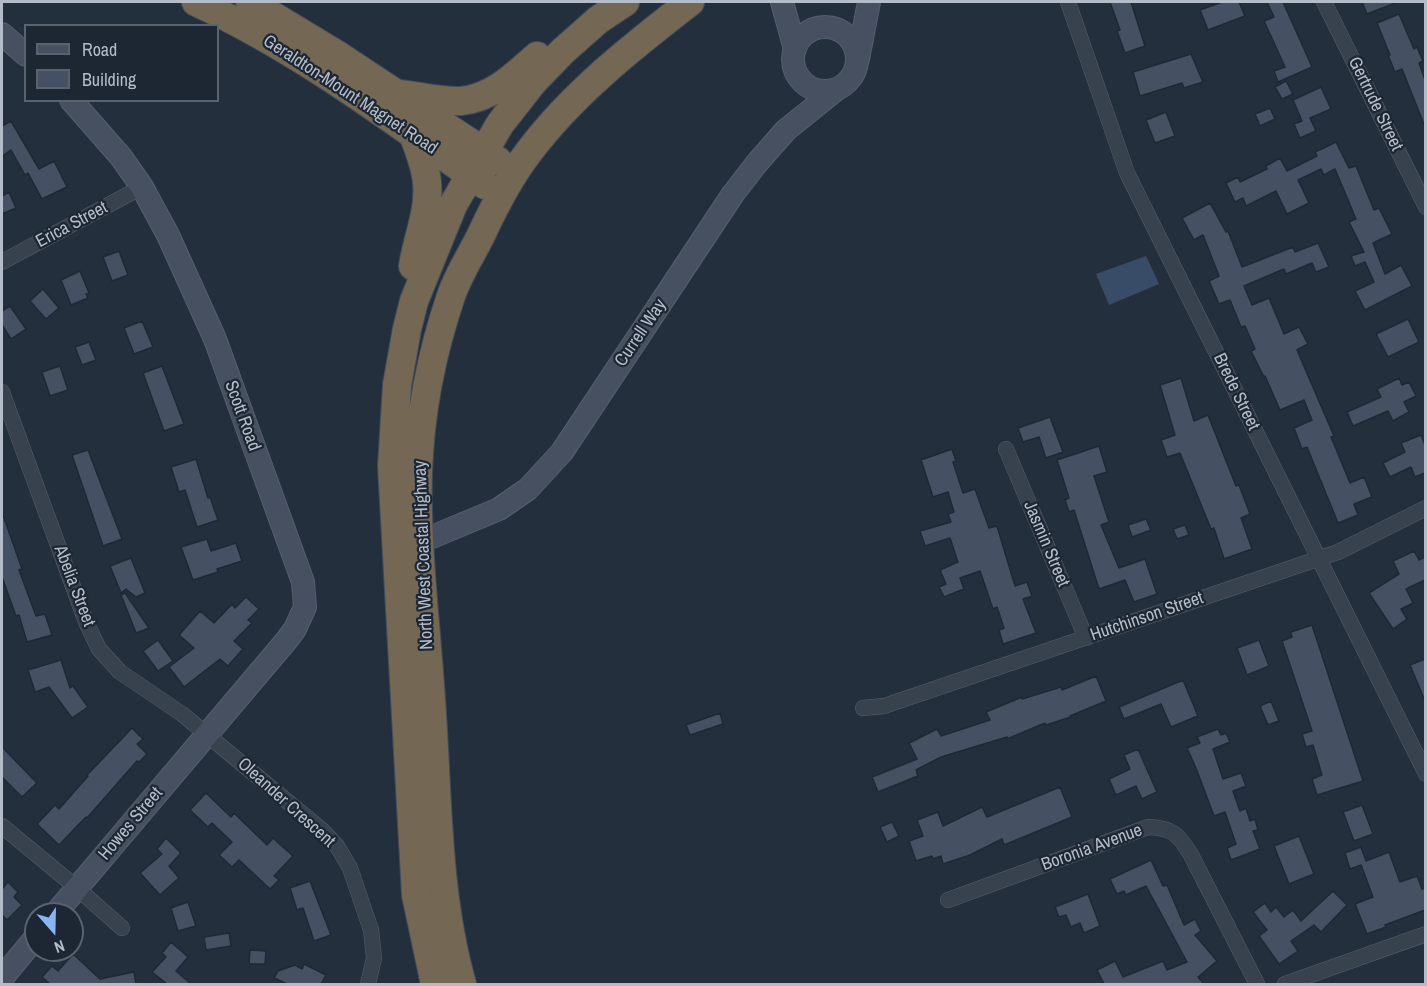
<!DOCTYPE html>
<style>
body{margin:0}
#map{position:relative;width:1427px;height:986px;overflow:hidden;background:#242f3e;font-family:"Archivo Narrow",sans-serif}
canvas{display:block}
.frame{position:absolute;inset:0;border:3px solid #b4bcc9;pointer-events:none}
.legend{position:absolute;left:24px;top:24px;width:195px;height:78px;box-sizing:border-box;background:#1d2633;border:2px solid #59626f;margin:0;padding:8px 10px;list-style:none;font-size:18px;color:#b4bcc9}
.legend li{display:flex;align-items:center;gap:12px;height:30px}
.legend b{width:30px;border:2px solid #59626f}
.north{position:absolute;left:24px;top:902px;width:60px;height:60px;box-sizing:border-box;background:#1d2633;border:2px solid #59626f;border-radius:50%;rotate:160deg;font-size:16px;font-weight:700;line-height:24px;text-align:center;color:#b4bcc9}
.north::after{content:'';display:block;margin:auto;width:21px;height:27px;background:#8ab4f8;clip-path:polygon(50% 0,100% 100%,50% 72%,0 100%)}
</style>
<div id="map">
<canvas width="1427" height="986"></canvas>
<div class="frame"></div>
<ul class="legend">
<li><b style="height:8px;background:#465061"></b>Road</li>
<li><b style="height:16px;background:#455162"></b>Building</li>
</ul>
<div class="north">N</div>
</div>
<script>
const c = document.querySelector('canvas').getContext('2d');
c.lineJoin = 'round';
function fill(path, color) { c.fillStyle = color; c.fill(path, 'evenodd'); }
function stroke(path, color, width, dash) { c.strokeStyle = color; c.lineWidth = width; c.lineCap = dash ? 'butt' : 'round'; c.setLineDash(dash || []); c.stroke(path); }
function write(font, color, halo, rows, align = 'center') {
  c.font = font + ' "Archivo Narrow",sans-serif'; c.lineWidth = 4.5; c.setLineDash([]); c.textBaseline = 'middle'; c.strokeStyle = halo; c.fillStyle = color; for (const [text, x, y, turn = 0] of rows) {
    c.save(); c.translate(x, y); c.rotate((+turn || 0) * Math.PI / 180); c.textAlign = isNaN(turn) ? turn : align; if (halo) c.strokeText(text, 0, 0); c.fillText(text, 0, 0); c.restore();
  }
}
const water = new Path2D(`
 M1146,256L1159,284L1109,305L1096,274Z`);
const building = new Path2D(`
 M1110,2H1131L1145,46L1125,53L1117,31L1120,30Z
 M1222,2H1239L1245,16L1208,30L1200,10Z
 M1267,2H1283L1312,67L1278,82L1274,71L1285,67L1264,21L1274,17Z
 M1362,2H1398L1367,14Z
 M1399,14L1414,49L1417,47L1423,61L1419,63L1425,80V127L1402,69L1395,72L1388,55H1390L1377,23Z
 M1191,54L1203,82L1184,88L1182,83L1140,96L1133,72Z
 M1286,81L1293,94L1282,99L1275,87Z
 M1321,87L1331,109L1310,118L1316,131L1300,138L1294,124L1302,121L1293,100Z
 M1270,108L1275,119L1260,126L1255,114Z
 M1166,112L1175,136L1155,143L1146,120Z
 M11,121L39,169L54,161L67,187L42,199L28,173L25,175L11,150L2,156V126Z
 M1336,142L1349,168L1356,166L1374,210L1379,208L1392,234L1373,243L1385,274L1401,265L1412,286L1365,310L1355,291L1374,282L1365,262L1355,266L1351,256L1364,252L1349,222L1356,219L1335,169L1324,175L1321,169L1298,180L1309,203L1287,214L1276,191L1246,206L1243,198L1235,202L1226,183L1238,177L1240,182L1267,169L1266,166L1280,158L1287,171L1317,156L1315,152Z
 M9,192L16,208L2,214V196Z
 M1210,203L1226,232L1228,231L1242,267L1293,247L1295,252L1318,243L1329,267L1316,272L1312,263L1286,274L1284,269L1244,286L1252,305L1269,298L1284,334L1299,327L1308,344L1297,350L1334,436L1331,437L1350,483L1364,477L1372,497L1354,504L1358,515L1338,523L1307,447L1302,449L1294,428L1312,420L1304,400L1280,410L1265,376L1264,377L1251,351L1255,349L1245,326L1241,327L1230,300L1219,304L1209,281L1219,276L1203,235L1194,240L1182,218Z
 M119,251L128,275L112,281L103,257Z
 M80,271L89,293L86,294L88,298L71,305L61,280Z
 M43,289L59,308L46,319L30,301Z
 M10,306L26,329L11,339L2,325V311Z
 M1408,319L1419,342L1388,357L1376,334Z
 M142,321L153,347L134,354L124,328Z
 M89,342L96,360L82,365L75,347Z
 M60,366L68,390L50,396L42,372Z
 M162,366L184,424L164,431L143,373Z
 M1181,378L1194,421L1208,415L1236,486L1239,485L1250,514L1241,518L1252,549L1224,559L1214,528L1211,529L1180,453L1167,457L1161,440L1175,435L1160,385Z
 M1399,378L1402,385L1409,382L1416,396L1404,402L1409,412L1393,421L1388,411L1353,426L1347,412L1381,397L1377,389Z
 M1050,417L1063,452L1046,458L1039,437L1023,442L1018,428Z
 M1421,435L1425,445V473L1415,477L1411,467L1390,477L1383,463L1405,452L1401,443Z
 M1099,446L1107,472L1094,476L1109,522L1101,525L1119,568L1145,559L1157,594L1134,602L1125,580L1099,589L1074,510L1069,512L1065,500L1069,498L1057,460Z
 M952,449L956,461L953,462L963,493L975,489L989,528L997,526L1015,586L1027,582L1032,596L1023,599L1036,633L1003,644L999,630L1004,628L997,607L993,609L980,571L960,578L964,589L944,597L939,587L946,584L940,570L958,562L950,538L925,546L920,531L951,522L948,514L954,512L948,492L933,497L921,460Z
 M88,450L122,539L103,546L72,455Z
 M196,459L208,498L210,497L218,520L197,527L185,490L179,492L171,467Z
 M2,515H3L22,569L19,570L36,616L45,614L52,635L27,642L19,615L16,616L2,577Z
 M1146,519L1151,530L1132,537L1128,525Z
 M1185,525L1189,535L1177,539L1173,529Z
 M207,539L211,551L236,543L242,561L217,569L218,572L193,580L181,547Z
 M1414,551L1419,560L1425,557V580L1406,589L1413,603L1401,609L1407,619L1393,629L1369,593L1399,574L1393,561Z
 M131,558L145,593L136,597L126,589L121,593L110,566Z
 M125,593L149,628L136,633L121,595Z
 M246,597L259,609L248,620L252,623L234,641L243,649L228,666L220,659L184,687L169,667L194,648L179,635L200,611L214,623L232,604L235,608Z
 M1312,625L1363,781L1317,795L1312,779L1322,775L1313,745L1306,747L1302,734L1312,731L1282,641L1292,637L1291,632Z
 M158,640L173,661L158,671L143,651Z
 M1259,640L1269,666L1247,675L1237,648Z
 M1425,659V701L1410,665Z
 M61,660L70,688L73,686L88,707L72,718L49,687L35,692L28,670Z
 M1096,676L1106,701L1070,716L1071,717L1046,725L1045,723L1007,739V737L941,757L916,770L918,776L878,792L872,777L917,759L909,743L937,729L941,736L990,720L986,712L1022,697V699L1061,687L1062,690Z
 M1183,680L1198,716L1171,727L1161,704L1124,719L1119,707Z
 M1271,701L1279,721L1268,725L1260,706Z
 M720,713L723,724L690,735L686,725Z
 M132,728L143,739L137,744L147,754L139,762L137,761L87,818L86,817L59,845L37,824L55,805L59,809L88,776L87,775Z
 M1218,729L1221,735L1226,733L1230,742L1213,749L1223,779L1241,773L1246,786L1233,791L1240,811L1246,808L1250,821L1255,819L1258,830L1253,831L1260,849L1231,860L1227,848L1236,844L1225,812L1214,816L1196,768L1187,748L1200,743L1197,737Z
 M2,747L37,783L22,797L2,777Z
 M1138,749L1157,792L1142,799L1136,786L1116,795L1109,779L1130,769L1124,755Z
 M1060,787L1072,817L1004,845L1002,839L970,855L943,864L941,856L933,859L932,856L916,861L909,841L923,836L917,820L938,812L943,826L982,807L987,817Z
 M206,793L231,817L234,813L267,845L273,838L293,856L274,876L279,880L270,889L239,860L232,867L219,855L232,842L212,823L208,827L190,810Z
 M1362,805L1373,834L1354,841L1343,812Z
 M892,822L899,836L887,842L880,827Z
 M1299,836L1314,874L1289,884L1274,846Z
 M166,838L181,853L169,866L179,878L160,895L140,873L162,854L157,849Z
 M1361,847L1366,861L1389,852L1400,882L1417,876L1422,889L1425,888V910L1385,925L1386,927L1367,934L1355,904L1373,897L1361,865L1350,869L1345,853Z
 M1151,860L1163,886L1167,885L1184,925L1195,919L1201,931L1195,935L1217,961L1198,977L1204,984H1104L1097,970L1115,961L1123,977L1163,961L1167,970L1187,962L1146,886L1126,895L1124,891L1117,894L1110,879Z
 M310,881L331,935L314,941L303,908L297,910L290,888Z
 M8,882L18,892L14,897L22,905L7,920L2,915V889Z
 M1333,891L1347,905L1321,932L1314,925L1291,941L1298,951L1279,964L1259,936L1267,930L1253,912L1265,903L1271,912L1276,907L1284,917L1293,910L1301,921Z
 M1088,894L1100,926L1084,933L1080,923L1071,927L1066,915L1059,917L1055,907Z
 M188,902L196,926L178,931L171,908Z
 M229,933L231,946L206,950L204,937Z
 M171,942L188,957L176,971L191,984H167L152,972L166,957L162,953Z
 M250,950L266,951L265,964H249Z
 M73,954L100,979L134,972L136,984H50L42,977L52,966L58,971Z
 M304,964L326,975L321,984H287L274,978L278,971L295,965L302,969Z`);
const street = new Path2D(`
 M1068,2L1127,173L1426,774
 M1324,2L1426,207
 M2,262L142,187
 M2,392L86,622L99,649L120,672L182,714L323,831L337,846L350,868L371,930L374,958L368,984
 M1006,449L1086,638
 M863,708L884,706L1338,552L1426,508
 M2,826L77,888L122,928
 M948,900L1148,827C1172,828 1177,833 1190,853L1257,984
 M1285,984L1426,934`);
const secondary = new Path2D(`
 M782,2L795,49
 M793 59a32 32 0 1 1 64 0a32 32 0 1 1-64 0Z
 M2,34L26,55
 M858,59L869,2
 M420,542L499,509L528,489L562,452L733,194L757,163L786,130L837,89
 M55,914L286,641L295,629L305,607L303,582L215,339L168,235L142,187L121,157L71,100
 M2,978L36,937`);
const highway = new Path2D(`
 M196,2C300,50 392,120 485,185
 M250,2L336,54L498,161
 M399,94C419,96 441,102 461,101C492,98 515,76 537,56
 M413,266C417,239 430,211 427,183C426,166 418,149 413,133
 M435,984L416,895L392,466L397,385L407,329L414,301L453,205L500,124L533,82L563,51L598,20L625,2
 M462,984C436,893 438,794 431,699C426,624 416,548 418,472C420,413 432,352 451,296C458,275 472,254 482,233C495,205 509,178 528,153C572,94 632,47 690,2`);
const streetNames = [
 ["Geraldton-Mount Magnet Road",350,95,33],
 ["Gertrude Street",1375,104,64],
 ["Erica Street",72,225,-28],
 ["Currell Way",641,333,-56],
 ["Brede Street",1236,392,64],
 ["Scott Road",242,416,70],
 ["Jasmin Street",1046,544,67],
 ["North West Coastal Highway",424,555,-92],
 ["Abelia Street",74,586,69],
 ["Hutchinson Street",1147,617,-19],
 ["Oleander Crescent",286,803,42],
 ["Howes Street",131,824,-50],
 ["Boronia Avenue",1092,848,-20]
];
fill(water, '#394c67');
fill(building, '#455162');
stroke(building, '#1f2835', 1.5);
stroke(street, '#565f6c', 16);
stroke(secondary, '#565f6c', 24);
stroke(highway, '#434c59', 30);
stroke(street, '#38414e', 15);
stroke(secondary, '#465061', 22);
stroke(highway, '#746855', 28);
write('18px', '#b4bcc9', '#1d2633', streetNames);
</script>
